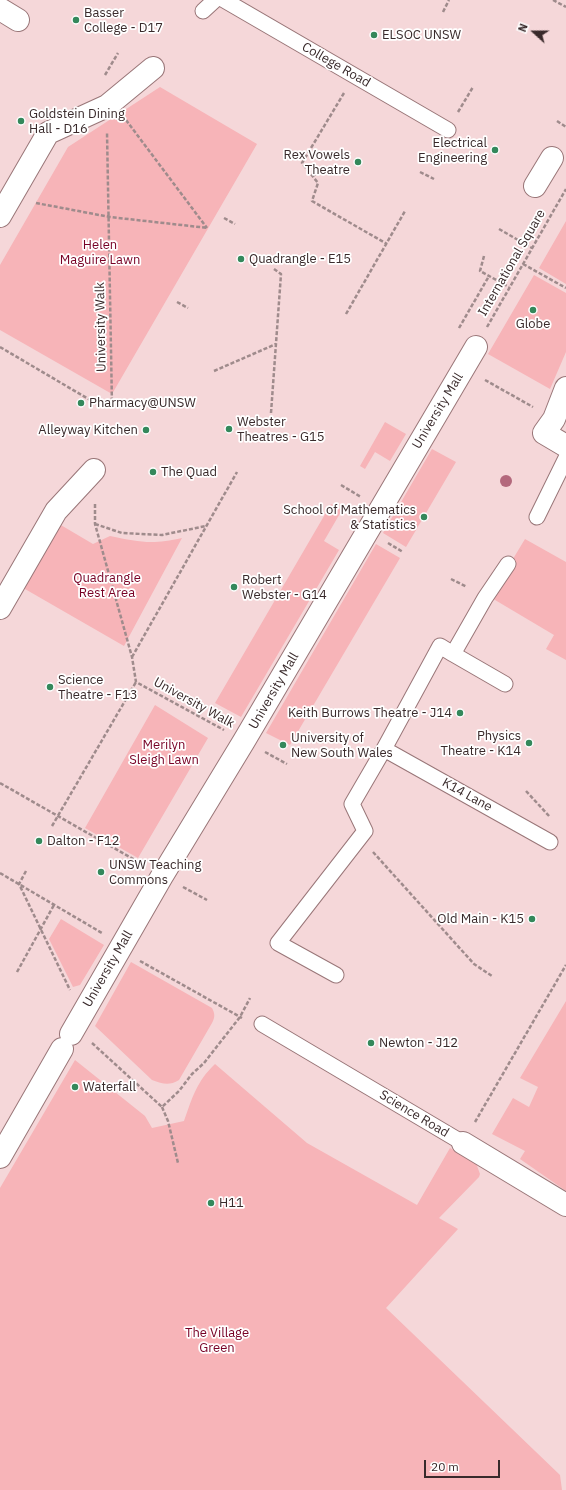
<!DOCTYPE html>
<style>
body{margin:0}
#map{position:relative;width:566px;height:1490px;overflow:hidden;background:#fde5e6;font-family:"IBM Plex Sans",sans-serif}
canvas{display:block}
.north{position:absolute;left:514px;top:12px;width:40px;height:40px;-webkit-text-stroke:3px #fff;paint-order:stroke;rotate:291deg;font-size:11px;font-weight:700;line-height:16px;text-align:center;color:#392a2b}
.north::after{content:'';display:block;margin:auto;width:14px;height:18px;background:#392a2b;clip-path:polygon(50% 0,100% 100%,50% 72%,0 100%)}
.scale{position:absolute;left:424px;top:1460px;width:76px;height:18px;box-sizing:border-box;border:2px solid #392a2b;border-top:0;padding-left:5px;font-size:12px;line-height:14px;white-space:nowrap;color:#392a2b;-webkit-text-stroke:3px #fff;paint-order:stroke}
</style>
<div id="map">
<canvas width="566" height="1490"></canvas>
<div class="north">N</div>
<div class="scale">20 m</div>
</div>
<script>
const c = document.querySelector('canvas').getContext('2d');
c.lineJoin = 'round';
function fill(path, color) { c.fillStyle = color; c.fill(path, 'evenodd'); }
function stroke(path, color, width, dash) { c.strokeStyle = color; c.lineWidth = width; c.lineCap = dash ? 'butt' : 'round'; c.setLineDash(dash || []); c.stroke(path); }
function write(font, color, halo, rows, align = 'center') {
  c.font = font + ' "IBM Plex Sans",sans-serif'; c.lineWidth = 3.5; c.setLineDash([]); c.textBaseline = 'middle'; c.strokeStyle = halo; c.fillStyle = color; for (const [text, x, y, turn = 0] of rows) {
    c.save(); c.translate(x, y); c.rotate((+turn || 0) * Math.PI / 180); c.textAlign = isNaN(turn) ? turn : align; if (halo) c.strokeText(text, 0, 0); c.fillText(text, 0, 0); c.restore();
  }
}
const built = new Path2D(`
 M0,0H566V1490H0Z`);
const green = new Path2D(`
 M160,87L257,144L112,394L0,330V265L68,147Z
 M566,221V284L539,268Z
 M534,275L566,293V352L550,389L488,354Z
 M385,422L406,434L390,461L375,452L365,469L360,466Z
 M432,449L456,462L406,547L383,533Z
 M331,504L342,510L324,541L339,550L241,717L215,703Z
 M54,521L93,544L110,536C139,542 152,545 182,538L124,646L18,585Z
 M525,539L566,562V660L546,649L554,635L490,597Z
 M376,544L400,558L290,745L266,733Z
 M155,705L208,738L138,858L85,828Z
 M61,919L104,945L80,985L73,987L49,939Z
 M131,962L212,1008C215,1014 215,1017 212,1023L179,1080C169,1086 163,1084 152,1080L95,1026Z
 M566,1001V1191L520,1159L525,1151L492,1134L513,1098L529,1107L538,1087L520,1078Z
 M75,1060L145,1116L152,1128L184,1121C192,1098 197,1081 215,1064L307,1143L417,1205L450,1148L476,1163L480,1174L479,1177L439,1218L458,1229L386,1308L560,1475L562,1490H0V1188Z`);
const path = new Path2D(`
 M553,0L566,7
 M443,12L449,0
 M105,75L118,53
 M344,93L302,163L318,183L312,201L387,244
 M458,112L473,87
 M126,120L207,228
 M557,121L566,127
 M420,172L434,179
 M313,176L321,170
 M36,203L110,217L208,228
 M224,218L235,224
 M499,229L532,248
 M484,256L480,271L509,287
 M523,264L566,288
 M177,302L188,308
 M346,314L405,211
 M487,327L566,189
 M459,328L489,276
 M0,347L102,407L112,405L107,132
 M214,371L276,344
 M485,380L533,407
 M271,413L281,274L274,269
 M341,485L361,497
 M95,504V524L132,657L136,682L224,730
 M95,524L122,533L162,535L206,526
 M388,543L403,552
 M451,579L467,587
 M132,657L237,472
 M265,752L287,764
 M0,783L142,864
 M526,791L550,817
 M52,826L136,682
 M373,852L474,964L492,976
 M26,871L19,884L70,990
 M0,873L102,933
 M183,887L207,900
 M140,961L242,1018
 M17,972L54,905
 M92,1043L162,1107L179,1091L192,1074L204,1063L240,1017L250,998
 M162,1107L168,1121L178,1163
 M475,1122L566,965`);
const lane = new Path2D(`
 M224,0L448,130
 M203,11L215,0
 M537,517L566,458
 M453,654L505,684
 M384,749L550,842
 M336,975L278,943L365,831L352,804L384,749L440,646L453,654L485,598L508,564
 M262,1024L463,1143`);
const street = new Path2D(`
 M0,9L18,20
 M535,186L552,158
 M0,216L48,133L107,106L153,68
 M566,388L554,419L544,433L566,446
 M0,608L56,511L94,470
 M71,1034L162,876L244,741L476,347
 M463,1143L566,1205
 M0,1157L62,1049`);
const trees = [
 [506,481]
];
const markers = [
 [76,20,4,"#34885b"],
 [374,35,4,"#34885b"],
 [21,121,4,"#34885b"],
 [495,150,4,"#34885b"],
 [358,162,4,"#34885b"],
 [241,259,4,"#34885b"],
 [533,310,4,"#34885b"],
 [81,403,4,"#34885b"],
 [229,429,4,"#34885b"],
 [146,430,4,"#34885b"],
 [153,472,4,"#34885b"],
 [424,517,4,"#34885b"],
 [234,587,4,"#34885b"],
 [50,687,4,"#34885b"],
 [460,713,4,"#34885b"],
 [529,743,4,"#34885b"],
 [283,745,4,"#34885b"],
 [39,841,4,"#34885b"],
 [101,872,4,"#34885b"],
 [532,919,4,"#34885b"],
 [371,1043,4,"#34885b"],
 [75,1087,4,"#34885b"],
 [211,1203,4,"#34885b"]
];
const poiNames = [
 ["Basser",84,13],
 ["College - D17",84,28],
 ["ELSOC UNSW",382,35],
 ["Goldstein Dining",29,114],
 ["Hall - D16",29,129],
 ["Electrical",487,143,"right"],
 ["Engineering",487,158,"right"],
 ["Rex Vowels",350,155,"right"],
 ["Theatre",350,170,"right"],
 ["Quadrangle - E15",249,259],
 ["Globe",533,324,"center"],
 ["Pharmacy@UNSW",89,403],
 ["Webster",237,422],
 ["Theatres - G15",237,437],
 ["Alleyway Kitchen",138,430,"right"],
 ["The Quad",161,472],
 ["School of Mathematics",416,510,"right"],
 ["& Statistics",416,525,"right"],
 ["Robert",242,580],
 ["Webster - G14",242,595],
 ["Science",58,680],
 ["Theatre - F13",58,695],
 ["Keith Burrows Theatre - J14",452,713,"right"],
 ["Physics",521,736,"right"],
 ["Theatre - K14",521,751,"right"],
 ["University of",291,738],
 ["New South Wales",291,753],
 ["Dalton - F12",47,841],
 ["UNSW Teaching",109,865],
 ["Commons",109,880],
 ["Old Main - K15",524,919,"right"],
 ["Newton - J12",379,1043],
 ["Waterfall",83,1087],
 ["H11",219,1203]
];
const streetNames = [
 ["College Road",336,65,30],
 ["International Square",512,263,-60],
 ["University Walk",101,327,-91],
 ["University Mall",438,411,-59],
 ["University Mall",274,691,-60],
 ["University Walk",194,703,29],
 ["K14 Lane",467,795,29],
 ["University Mall",108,969,-60],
 ["Science Road",414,1114,31]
];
const parkNames = [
 ["Helen",100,245],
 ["Maguire Lawn",100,260],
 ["Quadrangle",107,578],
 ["Rest Area",107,593],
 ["Merilyn",164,745],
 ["Sleigh Lawn",164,760],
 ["The Village",217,1333],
 ["Green",217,1348]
];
fill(built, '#f5d7d9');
fill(green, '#f7b4b8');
stroke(lane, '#997678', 17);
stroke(street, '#997678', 24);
stroke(path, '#9f8b8c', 2.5, [4, 2]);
stroke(lane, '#fff', 15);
stroke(street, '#fff', 22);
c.fillStyle = '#b3687c';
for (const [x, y] of trees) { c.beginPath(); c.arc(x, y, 6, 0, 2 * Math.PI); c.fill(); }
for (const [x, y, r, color] of markers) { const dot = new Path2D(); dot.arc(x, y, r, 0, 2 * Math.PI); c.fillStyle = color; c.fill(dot); stroke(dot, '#fff', 1.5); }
write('13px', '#392a2b', '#fff', poiNames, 'left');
write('13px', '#392a2b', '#fff', streetNames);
write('13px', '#770125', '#fff', parkNames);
</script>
